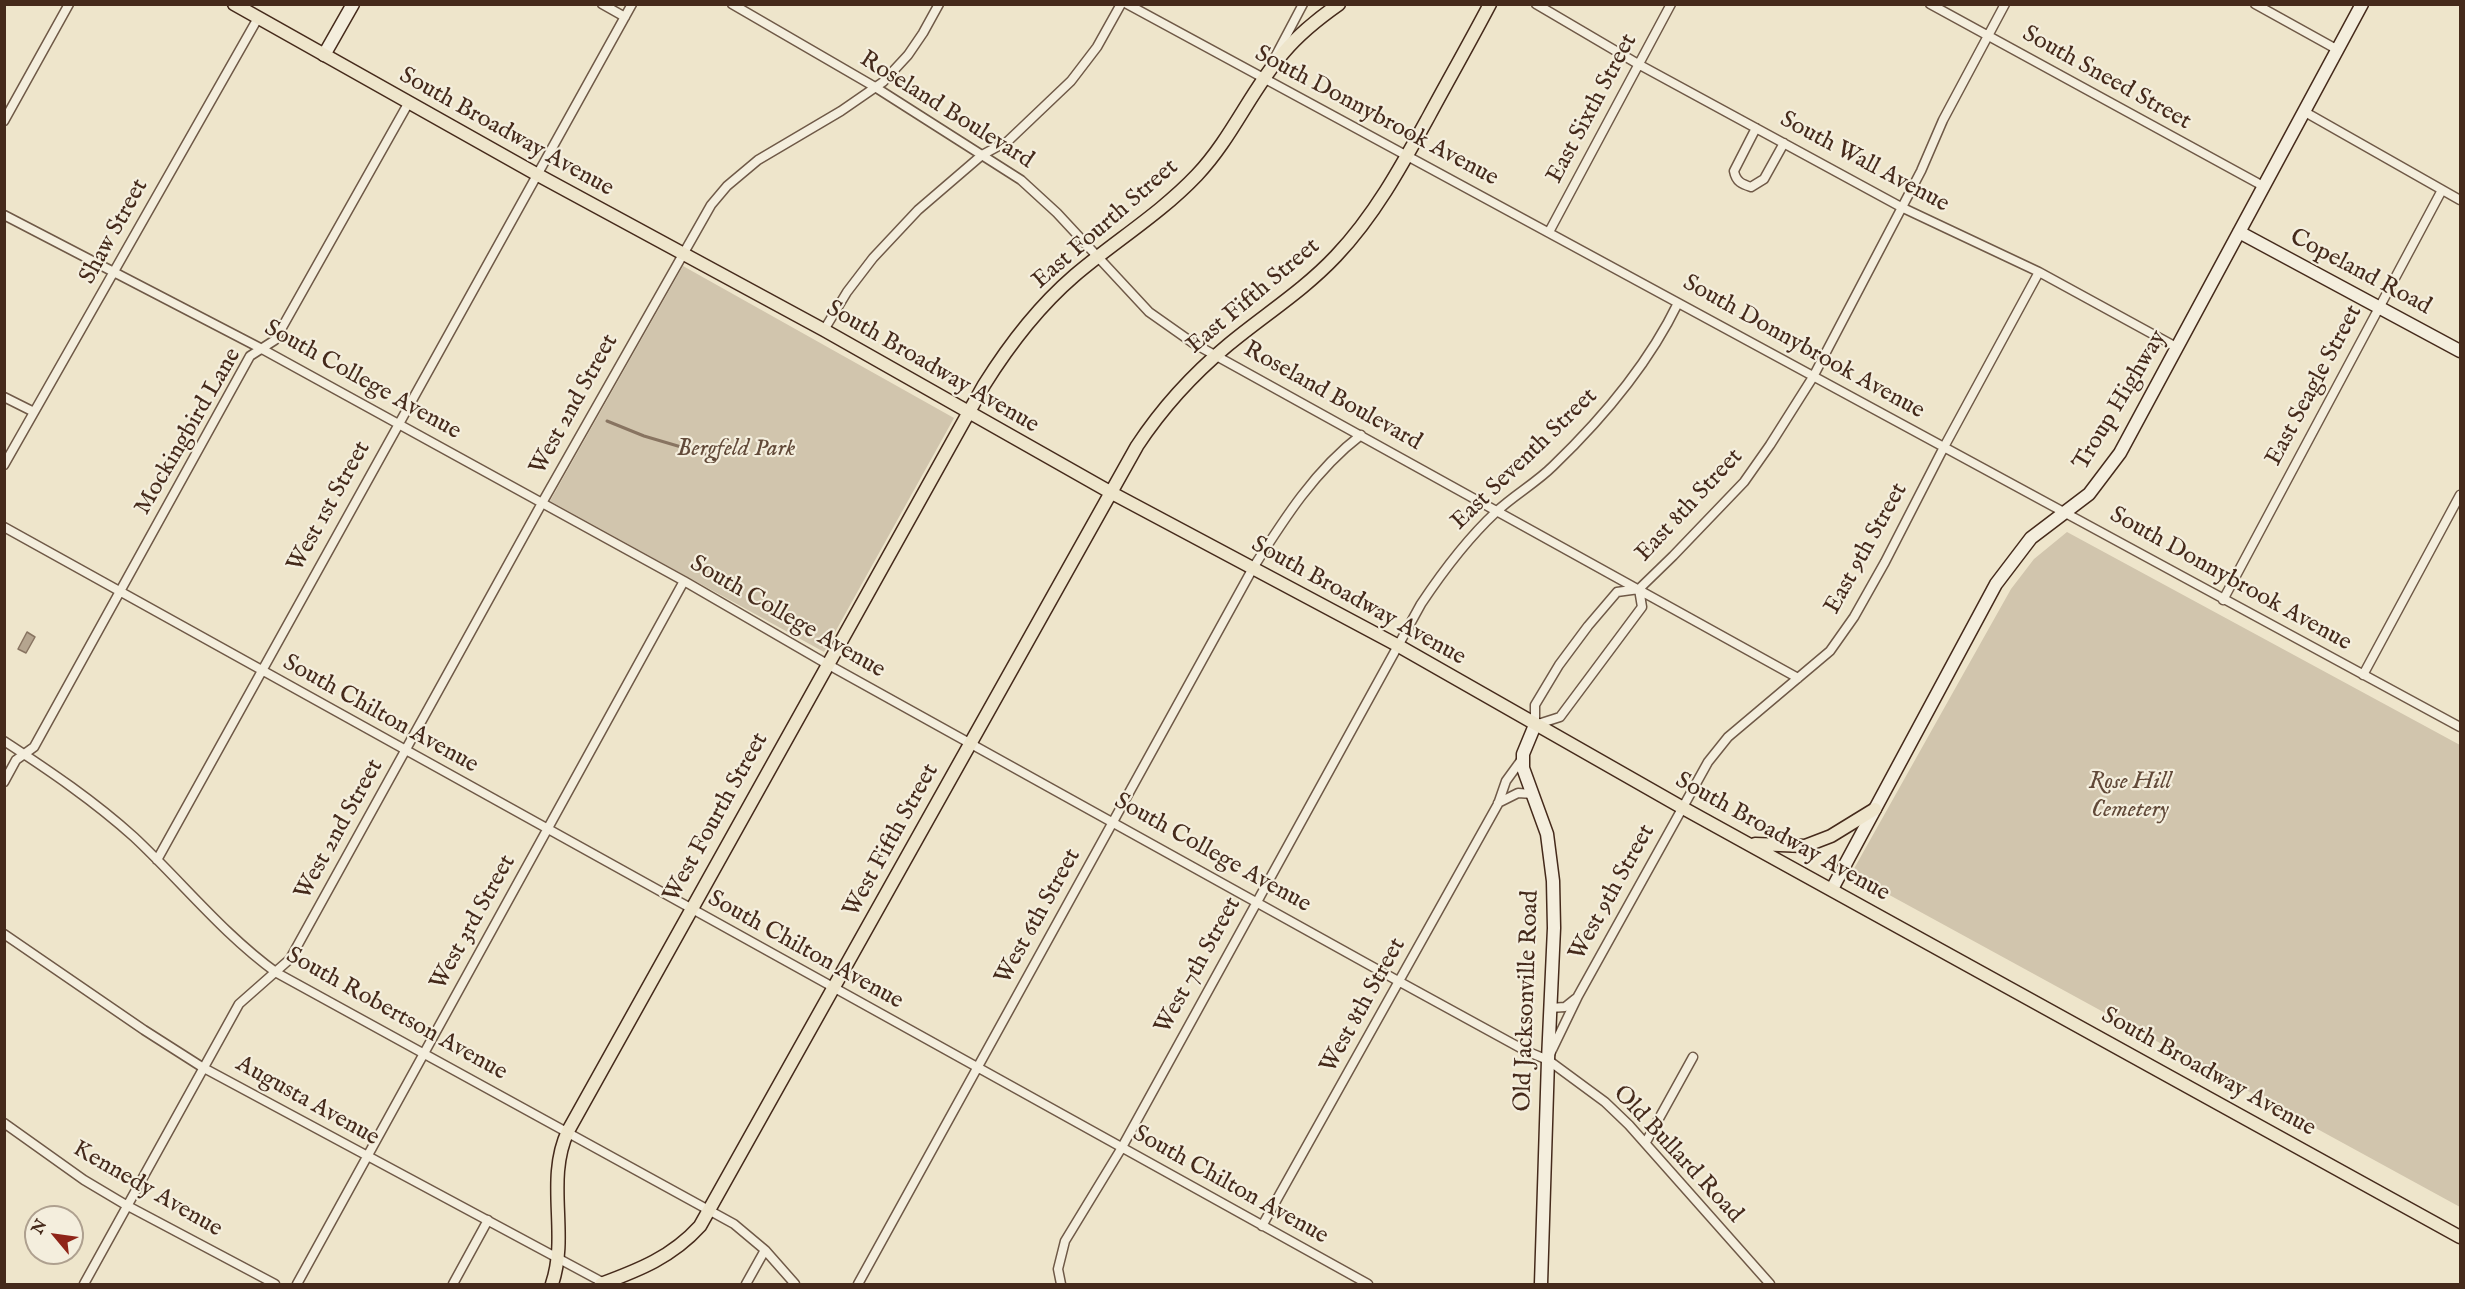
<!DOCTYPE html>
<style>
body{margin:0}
#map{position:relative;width:2465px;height:1289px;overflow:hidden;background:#eee5cb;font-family:"IM FELL English",serif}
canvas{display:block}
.frame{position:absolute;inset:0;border:6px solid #452a1b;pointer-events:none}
.north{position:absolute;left:24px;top:1205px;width:60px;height:60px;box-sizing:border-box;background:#f4eedd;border:2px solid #aea08f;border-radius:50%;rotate:299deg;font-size:16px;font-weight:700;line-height:24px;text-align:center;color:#452a1b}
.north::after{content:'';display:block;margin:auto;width:21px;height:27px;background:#8f2418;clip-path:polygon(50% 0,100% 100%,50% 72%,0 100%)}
</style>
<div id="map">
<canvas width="2465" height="1289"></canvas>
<div class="frame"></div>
<div class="north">N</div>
</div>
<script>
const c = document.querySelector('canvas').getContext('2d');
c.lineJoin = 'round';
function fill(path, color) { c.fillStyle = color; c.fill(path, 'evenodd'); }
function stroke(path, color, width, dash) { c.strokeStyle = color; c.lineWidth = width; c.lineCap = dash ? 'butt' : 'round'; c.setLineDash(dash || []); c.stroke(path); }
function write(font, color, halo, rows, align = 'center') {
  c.font = font + ' "IM FELL English",serif'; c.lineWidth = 4.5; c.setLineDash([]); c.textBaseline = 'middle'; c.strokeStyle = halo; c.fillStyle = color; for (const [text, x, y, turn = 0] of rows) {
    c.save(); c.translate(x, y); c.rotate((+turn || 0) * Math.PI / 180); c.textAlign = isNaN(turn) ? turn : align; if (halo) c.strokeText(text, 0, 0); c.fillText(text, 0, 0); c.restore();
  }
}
const green = new Path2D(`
 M683,266L954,418L824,652L550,501Z
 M2067,532L2460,745V1207L1851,874L2011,589L2034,559Z`);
const water = new Path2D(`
 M27,632L35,637L26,653L18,649Z`);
const stream = new Path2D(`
 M607,421L644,436L715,457`);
const street = new Path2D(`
 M602,4L625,17
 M732,4L875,87L1021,180L1057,213L1149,312L1193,343L1798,678
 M1127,4L2460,727
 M1536,4L1638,64L1901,207L2039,272L2178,348
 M1930,4L2263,186
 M2255,4L2338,50
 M1275,57L1303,4
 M2305,112L2460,200
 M4,121L69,4
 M1756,128L1734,171C1736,182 1742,184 1751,187L1764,179L1784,143
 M4,215L262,349L684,581L827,664L1400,982L1526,1051L1548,1060L1605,1102L1629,1125L1770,1284
 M1549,232L1671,4
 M824,330L847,292L873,258L918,210L982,155L1008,141L1071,81L1097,47L1121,4
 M4,397L34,412
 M4,465L258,18
 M4,527L1368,1284
 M1639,589L1642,607L1560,717L1535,725V705L1559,665L1588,626L1617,592L1639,589L1673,556L1744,482L1770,445L1813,377L1921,171L1943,120L2005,4
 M2223,600L2442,190
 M2363,675L2460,495
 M4,741C50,771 94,801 134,837C182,882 223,934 277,973L734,1224L765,1250L795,1284
 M4,782L16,760L34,747L250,356L275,340L409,102
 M1498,803L1518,793L1533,794
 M157,860L632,4
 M4,934L144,1030L202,1067L604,1283
 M1550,1008L1565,1007L1575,999
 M1550,1054L1578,996L1708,762L1728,737L1830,651L1854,617L1885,562L1944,447L2039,272
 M4,1123L84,1180L126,1205L275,1284
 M1646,1142L1693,1057
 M1262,1226L1498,804L1506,781L1522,759
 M84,1284L239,1004L290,959L542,503L711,205L727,186L758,160L841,111L883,82L908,55L923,33L939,4
 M297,1284L684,581
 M453,1284L488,1220
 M746,1284L765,1250
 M858,1284L1253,568C1284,519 1315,470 1361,435
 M1061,1284L1058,1269L1065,1241L1121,1149L1421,604C1443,571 1467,539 1496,512C1514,495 1536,483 1553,466C1603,418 1648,365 1678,303`);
const secondary = new Path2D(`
 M324,55L353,4
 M2239,232L2460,351
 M1535,725L1523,754V768L1547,834L1553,881L1554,928L1548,1060L1541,1284
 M1832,889L1996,584L2031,538L2089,494L2120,453L2362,4`);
const primary = new Path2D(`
 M234,4L538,175L824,330L1110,492L1397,645L1683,808L2460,1237
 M1755,844L1805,846L1831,836L1875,809
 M552,1284C569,1234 545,1180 568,1131L984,385C1009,345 1038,307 1074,276C1115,241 1160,214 1197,175C1232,138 1251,90 1284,52C1300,33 1319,18 1339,4
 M601,1284C639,1270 672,1257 700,1226L1137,446C1162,408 1192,375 1228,345C1264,315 1303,291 1336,256C1375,215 1402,165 1429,116C1449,79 1470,42 1490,4`);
const streetNames = [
 ["South Sneed Street",2106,79,29],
 ["East Sixth Street",1593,109,-62],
 ["Roseland Boulevard",946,111,32],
 ["South Donnybrook Avenue",1376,117,28],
 ["South Broadway Avenue",506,133,29],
 ["South Wall Avenue",1864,163,28],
 ["East Fourth Street",1106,225,-41],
 ["Shaw Street",115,232,-61],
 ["Copeland Road",2360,273,28],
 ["East Fifth Street",1254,297,-40],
 ["South Donnybrook Avenue",1803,348,29],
 ["South Broadway Avenue",932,368,30],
 ["South College Avenue",362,381,29],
 ["East Seagle Street",2315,386,-62],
 ["Roseland Boulevard",1332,397,29],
 ["Troup Highway",2121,401,-59],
 ["West 2nd Street",575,405,-61],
 ["Mockingbird Lane",189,432,-60],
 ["East Seventh Street",1525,460,-44],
 ["East 8th Street",1690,506,-47],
 ["West 1st Street",330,507,-61],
 ["East 9th Street",1867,549,-61],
 ["South Donnybrook Avenue",2230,580,29],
 ["South Broadway Avenue",1358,602,29],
 ["South College Avenue",787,618,30],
 ["South Chilton Avenue",380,715,29],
 ["West Fourth Street",717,818,-61],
 ["West 2nd Street",340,830,-61],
 ["South Broadway Avenue",1782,838,29],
 ["West Fifth Street",892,841,-61],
 ["South College Avenue",1212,854,29],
 ["West 9th Street",1613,893,-61],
 ["West 6th Street",1039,917,-61],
 ["West 3rd Street",474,923,-61],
 ["South Chilton Avenue",805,951,29],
 ["West 7th Street",1199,966,-61],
 ["Old Jacksonville Road",1528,1001,-88],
 ["West 8th Street",1364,1006,-61],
 ["South Robertson Avenue",396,1015,29],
 ["South Broadway Avenue",2208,1073,29],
 ["Augusta Avenue",307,1102,29],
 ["Old Bullard Road",1677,1155,47],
 ["South Chilton Avenue",1230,1186,29],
 ["Kennedy Avenue",147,1190,30]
];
const parkNames = [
 ["Bergfeld Park",736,450],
 ["Rose Hill",2130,783],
 ["Cemetery",2130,811]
];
fill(green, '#d1c5ad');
fill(water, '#b5a58f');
stroke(water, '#887461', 1.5);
stroke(stream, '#887461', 3);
stroke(street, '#6f5947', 11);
stroke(secondary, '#452a1b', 15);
stroke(primary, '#452a1b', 15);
stroke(street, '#f4eedd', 8);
stroke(secondary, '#f4eedd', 12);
stroke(primary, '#eee5cb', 12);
write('24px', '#452a1b', '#f4eedd', streetNames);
write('italic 24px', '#614938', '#f4eedd', parkNames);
</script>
